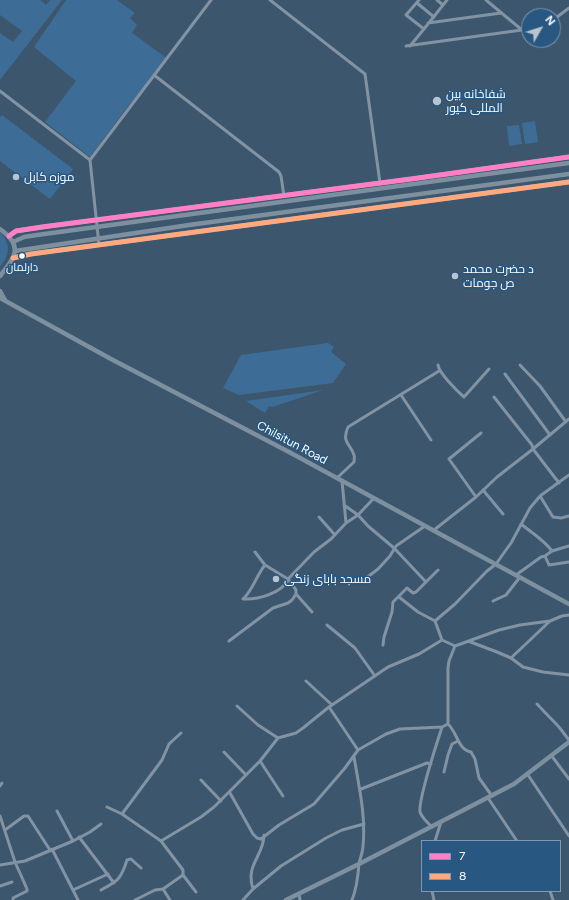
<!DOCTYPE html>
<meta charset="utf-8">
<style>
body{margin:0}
#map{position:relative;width:569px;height:900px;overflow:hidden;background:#3c566d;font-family:Figtree,sans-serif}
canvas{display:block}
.legend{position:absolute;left:421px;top:840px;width:140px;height:52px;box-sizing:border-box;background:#285781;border:1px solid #7e9ab3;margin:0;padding:5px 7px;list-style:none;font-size:12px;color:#fff}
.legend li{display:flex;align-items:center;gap:8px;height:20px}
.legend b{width:20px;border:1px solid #7e9ab3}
.north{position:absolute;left:521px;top:8px;width:40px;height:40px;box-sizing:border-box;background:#285781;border:1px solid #7e9ab3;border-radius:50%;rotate:51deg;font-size:11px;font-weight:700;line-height:16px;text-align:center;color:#fff}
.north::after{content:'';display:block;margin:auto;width:14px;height:18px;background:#bbc4cc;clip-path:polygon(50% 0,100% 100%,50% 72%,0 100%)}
</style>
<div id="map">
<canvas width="569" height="900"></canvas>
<ul class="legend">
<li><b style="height:5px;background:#ff80c5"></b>7</li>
<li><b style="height:5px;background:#ffa980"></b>8</li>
</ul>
<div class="north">N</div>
</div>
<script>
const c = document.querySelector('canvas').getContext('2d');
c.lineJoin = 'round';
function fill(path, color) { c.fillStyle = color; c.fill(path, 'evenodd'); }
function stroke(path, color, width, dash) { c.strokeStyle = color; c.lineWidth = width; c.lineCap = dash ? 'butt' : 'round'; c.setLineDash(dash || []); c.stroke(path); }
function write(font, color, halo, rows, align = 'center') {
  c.font = font + ' Figtree,Cairo,sans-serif'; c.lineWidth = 3; c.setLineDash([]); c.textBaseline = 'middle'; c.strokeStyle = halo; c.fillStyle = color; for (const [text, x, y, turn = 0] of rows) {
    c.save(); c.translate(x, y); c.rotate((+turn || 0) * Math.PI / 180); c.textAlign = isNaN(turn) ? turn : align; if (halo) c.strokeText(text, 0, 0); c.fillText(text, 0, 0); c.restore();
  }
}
const green = new Path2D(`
 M0,0H40L46,5L50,0H62L0,80V33L13,42L22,31L0,15Z
 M66,0H117L135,13L130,18L137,25L132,33L168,59L125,110L90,157L45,122L76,81L34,47Z
 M2,115L73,169L50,199L0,161V117Z
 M535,121L538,142L525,144L522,123Z
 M519,125L522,144L509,146L507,126Z
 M0,232C11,244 10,254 0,267Z
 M328,343L334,347L331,352L346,364L333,383L239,395L223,388L241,355Z
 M323,390L273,407L269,406L265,413L246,401Z`);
const street = new Path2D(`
 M270,0L365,74L380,183
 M419,0L406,15L424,29L447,0
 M437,0L443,5
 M486,0L522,30
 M417,3L434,17
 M553,20L569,8
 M428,23L501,13
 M406,46L529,29
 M410,46L424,29
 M154,75L279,172L281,176L284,196
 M0,91L90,160
 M90,160L211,0
 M90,160L99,245
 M438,365C439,373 457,391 464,397L489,369
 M520,365L540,386L566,422
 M505,374L550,435
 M401,395L431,440
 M494,397L532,445L533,449L559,483
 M337,478L354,462C354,459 355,457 354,455C351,444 341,443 348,427L439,371
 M342,481L346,523
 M483,490L503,514
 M540,496L553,517L561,518L569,516
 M476,497L449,459L481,433
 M344,505L358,515L368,526L394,548L426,582
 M319,517L335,535
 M521,524C532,533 543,539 552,551
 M434,530L476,497L497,477L533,449L569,419
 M255,552L265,565L288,579L314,552L331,539L346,523L358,515L374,498
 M545,556L549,565L569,562
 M516,575L541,557L545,556L552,551L569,546
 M361,582L378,569L390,556L396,546L425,526
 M296,594L312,612
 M399,597L418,612L435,621L442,640L455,646L499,630L520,625L550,621L562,616L569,615
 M243,599C253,590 256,576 265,565
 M493,601L506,595L520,577
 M435,621L455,604L487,571L496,564L511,543L530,508L540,496L569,475
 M327,625L355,648L375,676
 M229,641L273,608L288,603L292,600L296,594V590L288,579C283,593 257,600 243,599
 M468,641L497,652L511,658L523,667L543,672L569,675
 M383,645L384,637L392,612L393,602L407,588L413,593L416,592L438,570
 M511,658L550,621
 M306,681L332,705
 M537,704L559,727L569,740
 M237,706L258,725L278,738
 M448,724C457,732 458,750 471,752L475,759L479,778L492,796
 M358,750L386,734L400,729L442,727
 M224,752L246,775
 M551,755L569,779
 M260,761L283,796
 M444,772L448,755L452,744L458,741
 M528,775L569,836
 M201,780L221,801
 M0,786L2,783
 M361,789L427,763L431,764
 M230,793L253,834L257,838L261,839L279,825L314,804L345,768L358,750L329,707
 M488,798L517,841
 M107,807L122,814L161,841L183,870V875L196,892
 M57,811L73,841
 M122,814L162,760L169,744L181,733
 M0,816L15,862L27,889V891L13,898V900
 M432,827C428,823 422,818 420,812C418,799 437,743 442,727L448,724V668L449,661L455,646
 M5,830L24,816H28L50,850
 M79,837L114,883
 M161,841L201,817L214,807L260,761L278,738L296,733L303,728L329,707L388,667L419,654L442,640
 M435,841L441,822
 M52,849L78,900
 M0,865L25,861L73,841L90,832L101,824
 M0,886L12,882
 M163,889L170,900
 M253,889C245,864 264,856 264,835
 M73,890L108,874
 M101,890C118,881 121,879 127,860L131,859L141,868
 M432,891L434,900
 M550,891L553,900
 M299,894L300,900
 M135,900L155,890L163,889L183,875
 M243,900L253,889L281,866L326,838L342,830L364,824
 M352,900C357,888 358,876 359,864C360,858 363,852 363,846C366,816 359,787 354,757`);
const secondary = new Path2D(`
 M0,229C24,246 15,257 0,276
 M9,236L16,231L42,227L411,179L569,157
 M13,242L24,237L37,235L569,163
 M15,251L189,225L569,174
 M13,258L31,254L569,182
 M0,291L5,300
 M0,298L111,359L289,452L569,604
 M286,900L359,864L514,784L569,742`);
const bus1 = new Path2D(`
 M9,236L16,231L42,227L411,179L569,157`);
const bus2 = new Path2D(`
 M13,258L31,254L569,182`);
const markers = [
 [437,101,5,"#bbc4cc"],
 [16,177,4,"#bbc4cc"],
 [22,256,3.5,"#fff"],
 [455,276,4,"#bbc4cc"],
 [276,579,4,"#bbc4cc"]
];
const busNames = [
 ["دارلمان",22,268]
];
const poiNames = [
 ["شفاخانه بین",446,94],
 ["المللی کیور",446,108],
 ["موزه کابل",24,177],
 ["د حضرت محمد",463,269],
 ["ص جومات",463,283],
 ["مسجد بابای زنگی",284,579]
];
const streetNames = [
 ["Chilsitun Road",292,443,28]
];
fill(green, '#3d6d97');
stroke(street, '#8293a3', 3);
stroke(secondary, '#7d909f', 4.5);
stroke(bus1, '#ff80c5', 5);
stroke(bus2, '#ffa980', 5);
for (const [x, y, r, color] of markers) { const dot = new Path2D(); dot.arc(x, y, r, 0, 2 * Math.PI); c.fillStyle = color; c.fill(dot); stroke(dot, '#285781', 1.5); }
write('11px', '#fff', '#285781', busNames);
write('12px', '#fff', '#285781', poiNames, 'left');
write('12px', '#fff', '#285781', streetNames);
</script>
